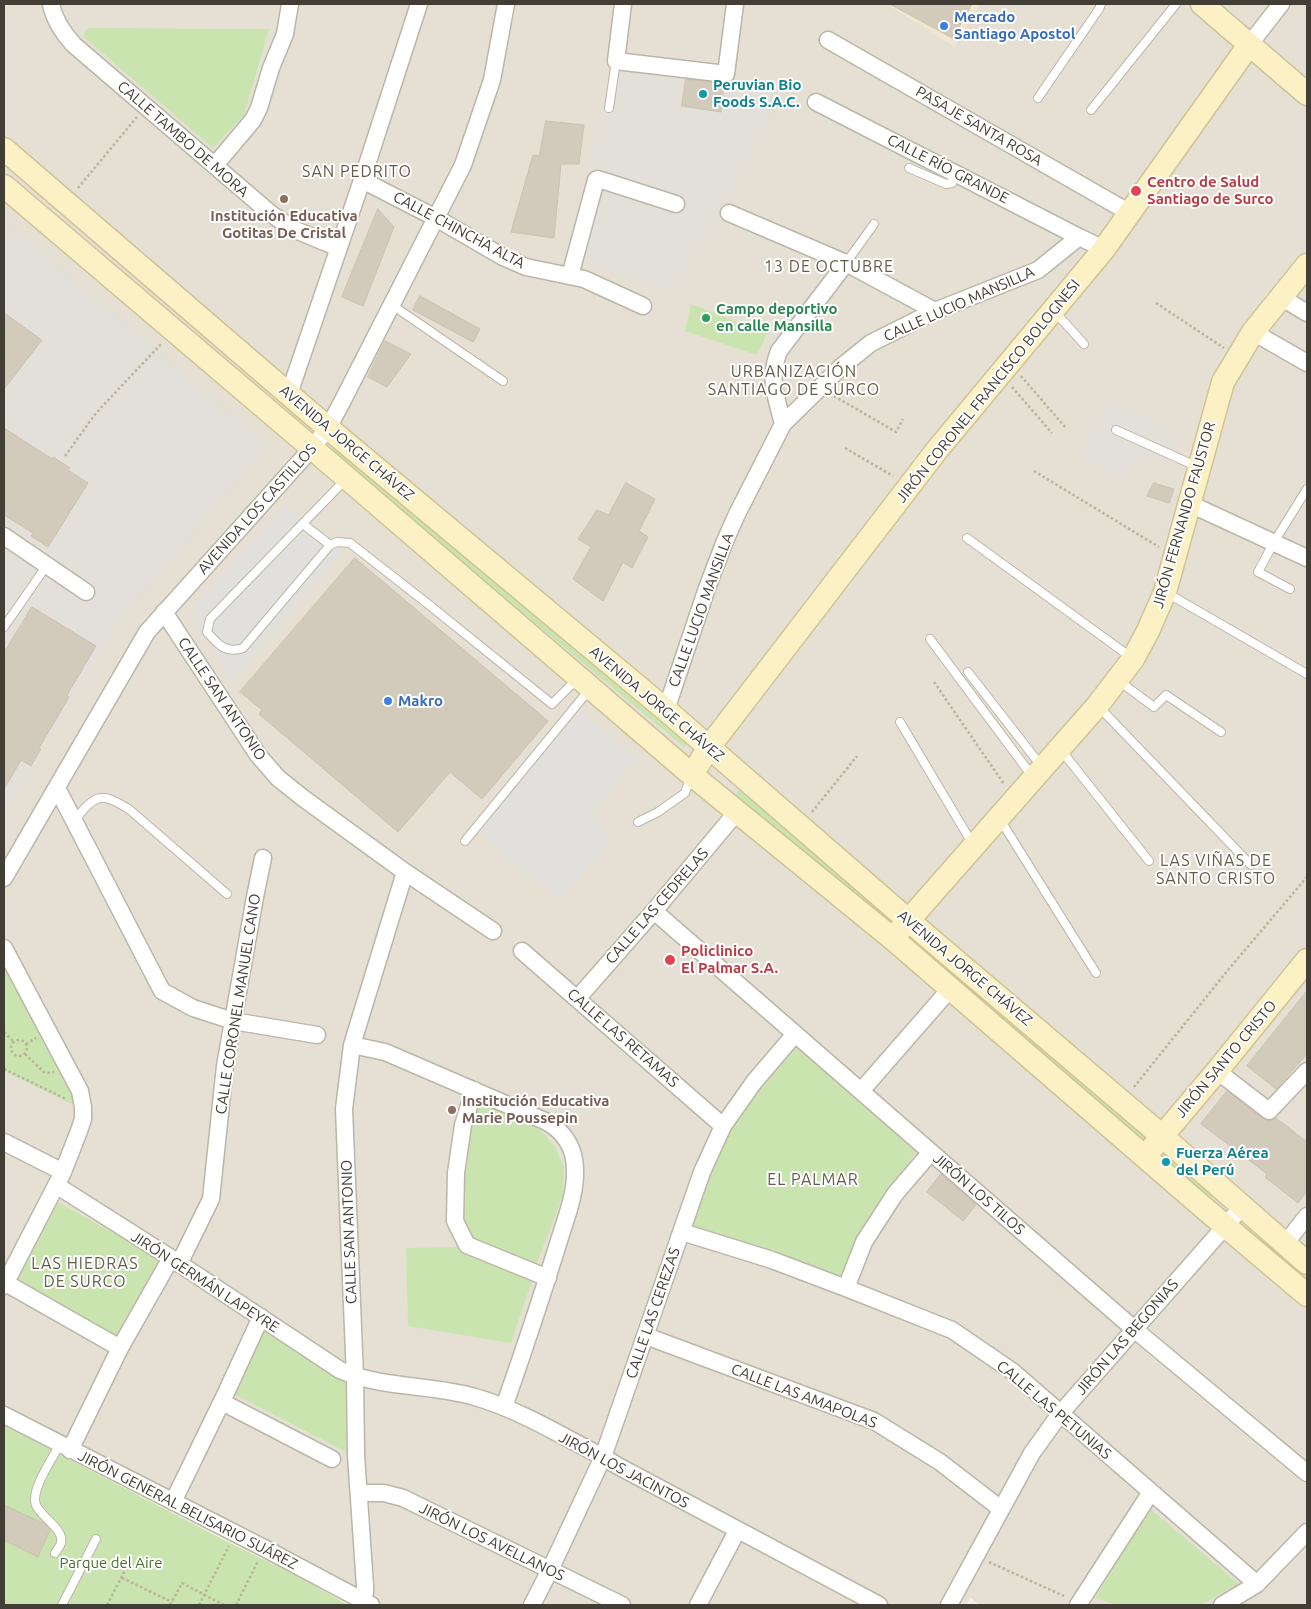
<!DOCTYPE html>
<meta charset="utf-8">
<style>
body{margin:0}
#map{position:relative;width:1311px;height:1609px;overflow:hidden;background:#f1eee4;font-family:Ubuntu,sans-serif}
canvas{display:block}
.frame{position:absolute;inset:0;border:5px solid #433e35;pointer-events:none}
</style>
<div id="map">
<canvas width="1311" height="1609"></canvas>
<div class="frame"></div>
</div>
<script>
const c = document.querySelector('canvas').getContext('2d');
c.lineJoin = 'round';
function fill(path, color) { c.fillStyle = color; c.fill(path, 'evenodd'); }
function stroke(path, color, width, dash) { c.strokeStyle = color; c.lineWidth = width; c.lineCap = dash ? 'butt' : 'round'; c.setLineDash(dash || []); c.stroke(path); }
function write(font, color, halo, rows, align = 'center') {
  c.font = font + ' Ubuntu,sans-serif'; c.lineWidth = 4; c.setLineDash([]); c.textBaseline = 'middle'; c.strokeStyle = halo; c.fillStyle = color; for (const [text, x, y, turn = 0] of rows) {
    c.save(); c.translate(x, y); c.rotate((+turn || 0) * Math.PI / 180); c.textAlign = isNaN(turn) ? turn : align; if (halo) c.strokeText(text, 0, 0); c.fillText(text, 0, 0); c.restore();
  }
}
const residential = new Path2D(`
 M4,4H1307V1605H979L971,1598L965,1605H361L4,1417Z`);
const commercial = new Path2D(`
 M887,4H980L955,47Z`);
const industrial = new Path2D(`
 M611,68L785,89L675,290L570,257Z
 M4,220L268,446L120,621L4,817Z
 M1106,401L1180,433L1171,465L1141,456L1124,480L1078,455Z`);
const green = new Path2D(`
 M89,28L269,29L244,115L213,148L84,37V33Z
 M691,304L767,334L757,355L685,331Z
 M336,444L689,744L684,747L329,451Z
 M739,790L890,916L877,919L732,799Z
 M920,941L1148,1137L1143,1144L914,947Z
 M4,960L75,1097L74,1105L4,1071Z
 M800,1046L921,1145L884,1197L843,1278L776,1252L689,1230L706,1173L733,1119L793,1047Z
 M479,1098L537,1126L555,1147L564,1167L563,1195L536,1266L475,1243L462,1222L465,1136Z
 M1161,1151L1212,1195L1210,1206L1156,1158Z
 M56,1201L164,1261L118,1343L10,1282Z
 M463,1247L533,1278L511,1343L408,1326L406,1248Z
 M262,1323L345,1377L352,1455L232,1393Z
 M4,1425L222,1539L297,1576L348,1605H4Z
 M1149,1508L1239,1584L1200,1605H1118L1095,1598Z`);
const parking = new Path2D(`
 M286,505L344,550L232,680L193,620L196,602Z
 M579,711L637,758L588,817L612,837L560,900L479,832Z`);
const building = new Path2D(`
 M890,4H972L953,38Z
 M686,79L724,84L721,112L682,106Z
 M546,121L584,125L579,164H561L554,238L511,232L533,155L539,156Z
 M378,209L394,227L363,306L342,297Z
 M420,296L480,329L473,342L413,310Z
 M4,313L42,340L4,389Z
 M385,341L411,354L387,387L368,377Z
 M4,428L52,459L53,457L70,468L68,470L88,483L48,547L31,536L33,533L4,515Z
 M626,483L655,499L639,531L648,537L632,568L623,562L603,601L573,579L591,547L578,539L597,510L608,515Z
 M1154,483L1174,489L1169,503L1147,496Z
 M355,558L548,721L482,799L450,772L398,832L259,714L262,710L240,692Z
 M32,607L96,646L67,695L69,697L39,748L41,749L31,766L21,760L4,789V653Z
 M1307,991V1054L1276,1089L1247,1066Z
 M1227,1091L1263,1119L1268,1121L1276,1118L1307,1142V1191L1298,1203L1265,1177L1267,1174L1201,1124Z
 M941,1174L976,1205L963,1221L927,1192Z
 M4,1505L45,1524L50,1530L38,1557L4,1540Z`);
const path = new Path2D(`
 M78,188L137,117
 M1156,303L1224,348
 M1021,376L1066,428
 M1012,387L1052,433
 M834,396L896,432L903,419
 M845,448L893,476
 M65,456L96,413L162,343
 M1034,471L1159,547
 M934,682L1004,784
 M812,812L857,756
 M4,1032L13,1041
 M11 1048a8 8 0 1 1 16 0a8 8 0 1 1-16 0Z
 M26,1044L36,1038
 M25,1054L45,1073L54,1072
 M4,1069L66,1099
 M1134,1087L1228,970L1307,877
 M989,1562L1066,1597
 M122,1578L172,1602
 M107,1605L130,1561
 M170,1605L182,1583L224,1605
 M199,1605L229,1546
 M236,1605L258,1561`);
const lane = new Path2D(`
 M1038,98L1099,9L1101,4
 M609,108L616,61
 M1091,110L1176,4
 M909,168L946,184L952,183L957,174
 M846,263L874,224
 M392,305L503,381
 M1055,312L1084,344
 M1116,430L1198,467
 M346,479L210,619L207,632C218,644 225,654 243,648L330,545L337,542L350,543L428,604L552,704L577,679
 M303,524L330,545
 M967,538L1132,658
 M1290,589L1258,572L1274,542L1307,489
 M1167,593L1307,674
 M4,627L47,565
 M930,639L1032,776
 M968,672L1042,767
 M1119,681L1154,707L1166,695L1221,732
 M1099,707L1251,865
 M900,722L972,843
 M1061,750L1149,861
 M74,821C96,794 100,791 130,810L227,894
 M1001,821L1096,973
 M638,822L658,812L685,793L691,776
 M465,841L589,690
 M55,1553C57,1550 60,1546 61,1543C65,1528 36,1515 35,1501C34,1485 52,1459 60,1444
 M62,1605L96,1539`);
const street = new Path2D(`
 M51,4C54,20 63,33 74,45L270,213L293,229L339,248
 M623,4L616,61L726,74L735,4
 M828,40L1130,213
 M1249,45L1281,4
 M816,102L1079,237
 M215,165L253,120L259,108L271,68L285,34L290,4
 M362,180L436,218L503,257L526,267L584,279L643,306
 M729,213L846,263L935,311
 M570,276L596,180L598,179L676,204
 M1282,298L1307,313
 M1253,332L1307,363
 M289,394L362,180L419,4
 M783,424C776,396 768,379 779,351L846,263
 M1190,504L1307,558
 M4,536L86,592
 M164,612L258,755L278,778L303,798L405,872L493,931
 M666,710L707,588L725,541L737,514L783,424L841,367L871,343L935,311L1038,270L1079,237L1104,249
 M57,788L162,991L193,1008L233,1021L317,1035
 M4,878L147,632L312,448L328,428L342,402L463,165L492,80L506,4
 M654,911L1134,1329L1307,1473
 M4,948L80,1091L83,1107V1119L79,1131L63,1172L4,1286
 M522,951L723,1126
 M577,999L654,911L736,813
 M352,1045L385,1052L545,1121C564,1131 575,1148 575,1170C576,1195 565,1220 558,1244C541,1299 523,1353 504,1407
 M1217,1071L1269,1111L1307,1071
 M474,1090L463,1125L456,1173L455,1221L467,1245L548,1278
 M861,1091L950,989
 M4,1142L63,1172
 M56,1185L171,1258L340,1370C383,1389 431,1384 475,1397C520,1410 562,1436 603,1457L618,1466L879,1605
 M682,1232L772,1260L846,1288L952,1330L1012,1371L1257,1584
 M1285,1244L1307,1216
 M179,1264L211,1199L225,1066L255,897L263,858
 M4,1282L120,1348
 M846,1288L864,1242L895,1194L931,1152
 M646,1336L874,1421L940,1462L1001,1509
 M222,1402L332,1459
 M4,1415L264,1548L371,1605
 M70,1450L120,1348L171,1258
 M359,1493H384L403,1498L622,1605
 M173,1502L225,1395L261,1317
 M362,1599L365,1593V1586L356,1455L355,1377L344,1109L352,1045L405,872
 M532,1605L550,1570L603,1457L702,1172L723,1126L754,1082L795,1034
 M698,1605L737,1531
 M949,1605L1032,1453L1060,1414L1242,1207
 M1078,1605L1151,1492
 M1222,1605L1257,1584L1307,1532`);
const secondary = new Path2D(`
 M1202,4L1307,94
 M4,149L328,428L666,710L908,920L1162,1136L1307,1263
 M4,186L312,448L692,775L893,939L1204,1208L1307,1295
 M692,775L709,747L937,450L1104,249L1249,45
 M900,930L1097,706L1133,659L1148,631L1165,592L1223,382L1253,332L1307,265
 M1153,1147L1217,1071L1307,960`);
const markers = [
 [944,26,5,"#3f7fe0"],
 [703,94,5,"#0f9aa8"],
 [1136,191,6,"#e0444e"],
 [284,199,5,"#8d6e63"],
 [706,318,5,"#2e9e5b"],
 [388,701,5,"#3f7fe0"],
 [670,960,6,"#e0444e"],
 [452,1110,5,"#8d6e63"],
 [1166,1162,5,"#0f9aa8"]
];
const shopNames = [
 ["Mercado",954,17],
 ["Santiago Apostol",954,34],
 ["Makro",398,701]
];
const cultureNames = [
 ["Peruvian Bio",713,85],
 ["Foods S.A.C.",713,102],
 ["Fuerza Aérea",1176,1153],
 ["del Perú",1176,1170]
];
const streetNames = [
 ["PASAJE SANTA ROSA",979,126,30],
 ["CALLE TAMBO DE MORA",183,139,41],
 ["CALLE RÍO GRANDE",948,169,27],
 ["CALLE CHINCHA ALTA",459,230,28],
 ["CALLE LUCIO MANSILLA",959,304,-24],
 ["JIRÓN CORONEL FRANCISCO BOLOGNESI",988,391,-51],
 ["AVENIDA JORGE CHÁVEZ",347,443,40],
 ["AVENIDA LOS CASTILLOS",257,509,-48],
 ["JIRÓN FERNANDO FAUSTOR",1184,515,-74],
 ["CALLE LUCIO MANSILLA",701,610,-70],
 ["CALLE SAN ANTONIO",222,699,56],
 ["AVENIDA JORGE CHÁVEZ",657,704,40],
 ["CALLE LAS CEDRELAS",657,906,-49],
 ["AVENIDA JORGE CHÁVEZ",965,968,40],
 ["CALLE CORONEL MANUEL CANO",238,1004,-81],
 ["CALLE LAS RETAMAS",623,1038,41],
 ["JIRÓN SANTO CRISTO",1226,1059,-50],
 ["JIRÓN LOS TILOS",979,1194,41],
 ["CALLE SAN ANTONIO",349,1232,-92],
 ["JIRÓN GERMÁN LAPEYRE",205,1282,33],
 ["CALLE LAS CEREZAS",653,1313,-71],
 ["JIRÓN LAS BEGONIAS",1127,1337,-49],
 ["CALLE LAS AMAPOLAS",804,1396,21],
 ["CALLE LAS PETUNIAS",1054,1410,40],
 ["JIRÓN LOS JACINTOS",624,1470,28],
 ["JIRÓN GENERAL BELISARIO SUÁREZ",188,1510,27],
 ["JIRÓN LOS AVELLANOS",492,1542,26]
];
const healthNames = [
 ["Centro de Salud",1147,182],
 ["Santiago de Surco",1147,199],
 ["Policlinico",681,951],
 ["El Palmar S.A.",681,968]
];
const educationNames = [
 ["Institución Educativa",284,216],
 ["Gotitas De Cristal",284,233],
 ["Institución Educativa",462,1101,"left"],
 ["Marie Poussepin",462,1118,"left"]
];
const leisureNames = [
 ["Campo deportivo",716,309],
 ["en calle Mansilla",716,326]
];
const parkNames = [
 ["Parque del Aire",111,1563]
];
const neighbourhoodNames = [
 ["SAN PEDRITO",357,172],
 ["13 DE OCTUBRE",829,267],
 ["URBANIZACIÓN",794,372],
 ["SANTIAGO DE SURCO",794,390],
 ["LAS VIÑAS DE",1216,861],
 ["SANTO CRISTO",1216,879],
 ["EL PALMAR",813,1180],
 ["LAS HIEDRAS",85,1264],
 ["DE SURCO",85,1282]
];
fill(residential, '#e5e0d3');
fill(commercial, '#f2e6d0');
fill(industrial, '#e3dfd9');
fill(green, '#c9e4af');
fill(parking, '#e2e0dc');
fill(building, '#d2caba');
stroke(building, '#ccc2ae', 1);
stroke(lane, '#bcb6a8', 10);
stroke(street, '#bcb6a8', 19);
stroke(secondary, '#cfc397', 25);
stroke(path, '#bdb29a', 2.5, [2.5, 2.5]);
stroke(lane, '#fff', 8);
stroke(street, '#fff', 16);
stroke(secondary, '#fbf1c4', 22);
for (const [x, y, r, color] of markers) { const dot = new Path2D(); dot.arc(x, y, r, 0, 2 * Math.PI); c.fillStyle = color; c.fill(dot); stroke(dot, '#fff', 2); }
write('bold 15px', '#366cbe', '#fff', shopNames, 'left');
write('bold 15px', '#0d838f', '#fff', cultureNames, 'left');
write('15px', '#433e35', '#fff', streetNames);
write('bold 15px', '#be3a42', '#fff', healthNames, 'left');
write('bold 15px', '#785e54', '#fff', educationNames);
write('bold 15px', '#27864d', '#fff', leisureNames, 'left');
write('15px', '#42712c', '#fff', parkNames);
c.letterSpacing = '1px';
write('16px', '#655d4c', '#fff', neighbourhoodNames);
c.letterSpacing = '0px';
</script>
